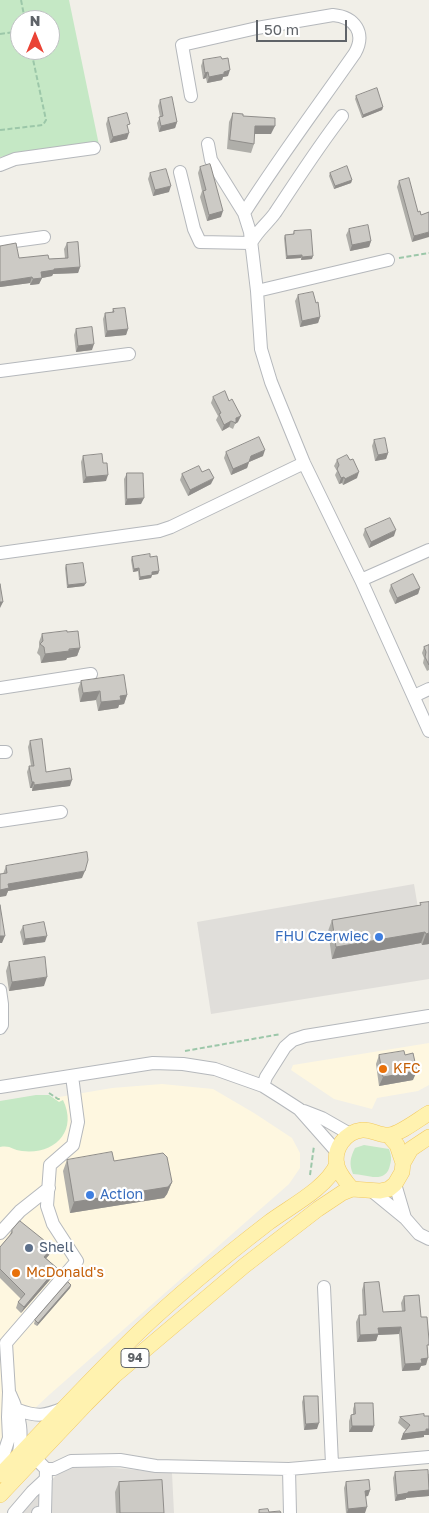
<!DOCTYPE html>
<style>
body{margin:0}
#map{position:relative;width:429px;height:1513px;overflow:hidden;background:#f1efe8;font-family:"Golos Text",sans-serif}
canvas{display:block}
.north{position:absolute;left:10px;top:10px;width:50px;height:50px;box-sizing:border-box;background:#fff;border:1px solid #bfc1c3;border-radius:50%;rotate:0deg;font-size:14px;font-weight:700;line-height:20px;text-align:center;color:#5f6368}
.north::after{content:'';display:block;margin:auto;width:18px;height:22px;background:#ea4335;clip-path:polygon(50% 0,100% 100%,50% 72%,0 100%)}
.scale{position:absolute;left:256px;top:20px;width:91px;height:22px;box-sizing:border-box;border:2px solid #5f6368;border-top:0;padding-left:6px;font-size:15px;line-height:18px;white-space:nowrap;color:#5f6368;-webkit-text-stroke:4px #fff;paint-order:stroke}
</style>
<div id="map">
<canvas width="429" height="1513"></canvas>
<div class="north">N</div>
<div class="scale">50 m</div>
</div>
<script>
const c = document.querySelector('canvas').getContext('2d');
c.lineJoin = 'round';
function fill(path, color) { c.fillStyle = color; c.fill(path, 'evenodd'); }
function stroke(path, color, width, dash) { c.strokeStyle = color; c.lineWidth = width; c.lineCap = dash ? 'butt' : 'round'; c.setLineDash(dash || []); c.stroke(path); }
function write(font, color, halo, rows, align = 'center') {
  c.font = font + ' "Golos Text",sans-serif'; c.lineWidth = 4.5; c.setLineDash([]); c.textBaseline = 'middle'; c.strokeStyle = halo; c.fillStyle = color; for (const [text, x, y, turn = 0] of rows) {
    c.save(); c.translate(x, y); c.rotate((+turn || 0) * Math.PI / 180); c.textAlign = isNaN(turn) ? turn : align; if (halo) c.strokeText(text, 0, 0); c.fillText(text, 0, 0); c.restore();
  }
}
const commercial = new Path2D(`
 M429,1043V1085L418,1091L377,1098L372,1109L334,1099L291,1070L293,1065Z
 M162,1084L213,1089L254,1113L292,1138L300,1153V1168L289,1184L49,1395L0,1441V1107L112,1088Z`);
const industrial = new Path2D(`
 M414,884L419,914L429,912V979L211,1014L197,922Z
 M103,1467L172,1473L174,1513H21L63,1468Z`);
const green = new Path2D(`
 M0,0H69L99,145L0,157ZM20,20H50V50H20Z
 M36,1095H49L59,1102L63,1100C78,1131 55,1155 22,1151C12,1150 11,1145 0,1147V1101Z
 M364,1145L389,1149C391,1155 392,1159 390,1165C386,1185 366,1174 353,1174C349,1164 350,1158 355,1148Z`);
const path = new Path2D(`
 M21,0L25,20
 M0,34L20,31
 M0,130L43,125L46,120L31,50
 M399,258L429,253
 M185,1051L281,1034
 M49,1093L58,1099H62
 M310,1175L314,1146`);
const minor = new Path2D(`
 M191,96L182,45L257,28L333,15C355,17 366,33 355,53C318,106 279,158 244,213
 M208,144L211,160L244,213L250,232L257,291L261,349L271,382L304,463L361,580L429,731
 M0,165L15,159L94,148
 M180,172L194,229L200,242L251,243C258,230 267,224 275,213C297,180 318,147 342,116
 M0,243L44,237
 M257,291L388,260
 M0,371L129,354
 M0,553L159,531L171,527L304,463
 M361,580L429,550
 M0,688L91,674
 M414,696L429,689
 M0,752H6
 M0,821L61,812
 M0,990L2,1004V1025L0,1028
 M263,1086L266,1077L285,1047L293,1040L305,1036L429,1016
 M0,1087L153,1063L183,1064L215,1069L263,1086L282,1098L299,1109L337,1152
 M304,1111L322,1118L350,1134
 M395,1184L405,1218
 M372,1191L405,1218L419,1234L429,1239
 M0,1233L20,1211L49,1188
 M324,1287L332,1464
 M10,1394C21,1417 23,1433 18,1459
 M18,1410C37,1417 45,1416 64,1408
 M33,1450L35,1458L46,1469H54L71,1461L120,1460L156,1466L289,1469L429,1457
 M0,1465L9,1438L8,1417L9,1392L6,1343L77,1261L53,1224L47,1206L50,1165L73,1145L78,1122L72,1076
 M289,1469L290,1513
 M14,1513L32,1492L46,1479
 M38,1513L45,1512L46,1469`);
const major = new Path2D(`
 M403,1163L411,1149L429,1137
 M352,1189C346,1182 340,1175 337,1166C333,1149 345,1132 362,1130C372,1129 379,1136 389,1135C400,1134 419,1119 429,1113
 M0,1475C47,1427 92,1377 140,1331C181,1292 224,1257 268,1223C289,1207 326,1189 337,1164
 M0,1495L86,1404L114,1376L244,1266L318,1209L342,1193L352,1189L380,1191L389,1189L395,1184L402,1172L403,1163L397,1145L388,1135`);
const wall = new Path2D(`
 M203,60L228,76L223,77L222,80L207,83L206,78L203,79L201,66Z
 M356,96L383,107L382,110L362,118L355,99Z
 M160,100L177,122L175,128L159,132L157,123L160,117L158,106Z
 M233,113L271,134H254V144L251,153L227,149L229,122Z
 M108,118L127,139L110,143L106,124Z
 M200,167L221,217L207,221L200,197L202,191L198,173Z
 M150,173L169,192L153,196L148,179Z
 M330,173L352,180L351,183L334,189L329,176Z
 M399,181L418,212L421,215L429,212L412,242L397,187Z
 M349,229L371,241L369,247L350,251L346,235Z
 M294,231L312,259L301,260V258L286,259L284,238L285,235L293,234Z
 M67,243L80,267L78,273L53,274L52,276L42,278L39,284L30,285V283L0,287V246L19,258L49,259L65,258L64,249Z
 M298,295L316,303L320,317L318,323L300,327L295,301Z
 M113,309L128,329L126,335L105,337L103,319L105,313L112,312Z
 M76,329L92,350L76,352L74,335Z
 M213,397L229,401L238,422L235,424L233,429L229,427L222,431L216,420L218,416L211,403Z
 M374,440L388,453L386,459L375,461L372,446Z
 M226,452L263,456L249,462L247,468L231,475L224,458Z
 M83,456L103,463L106,481L83,483L81,462Z
 M337,460L357,478L343,485L342,483L339,484L335,475L337,471L334,466Z
 M127,473L141,504L125,505L124,479Z
 M182,474L211,484L188,496L180,480Z
 M365,529L394,536L369,548L363,535Z
 M132,557H150L159,571L158,574L152,575L151,578L139,580L138,571L133,572L131,560Z
 M66,565L84,586L67,588L65,568Z
 M391,585L420,588L418,594L395,604L389,591Z
 M67,632L80,648L77,656L67,658L66,660L41,663L40,656L37,653L39,647V642L42,634Z
 M429,645V670L427,671L423,663L424,658L422,653L424,647Z
 M81,681L127,695L124,704L119,705L118,708L98,711L96,700L80,702L78,689Z
 M30,741L46,772L70,786L32,791V788H30L27,772L29,766H31L28,747Z
 M6,866L82,878L8,891L6,896L3,874Z
 M420,903L429,944L422,945L421,943L332,959L328,931L332,920L420,905Z
 M23,926L45,942L23,945L20,932Z
 M9,962L44,986L9,991L6,971Z
 M379,1055H405L413,1080L379,1086L376,1064Z
 M67,1160L114,1161L172,1182L167,1194L164,1198L70,1213L63,1171Z
 M12,1230L51,1249L49,1255L46,1258L57,1268L55,1274L21,1313L16,1308L18,1302L21,1299L0,1278V1247L9,1236Z
 M364,1283L383,1312L402,1311L401,1303L404,1296L421,1317L428,1350L426,1365L421,1366L419,1370L402,1371L399,1334L378,1335L376,1341L357,1342L356,1322L359,1315H363L362,1290Z
 M71,1285L70,1288L37,1326L34,1324L35,1320Z
 M304,1396L317,1429L304,1430L302,1402Z
 M355,1403L374,1426L372,1432H349V1421L351,1415L353,1414V1409Z
 M424,1416V1437L401,1440L403,1434L406,1430L398,1423L400,1417Z
 M395,1472L429,1474V1496L406,1498V1499L395,1501L393,1478Z
 M119,1482L164,1513H116L115,1492Z
 M346,1482L370,1490L368,1496H366L365,1513H346L344,1488Z`);
const shadedWall = new Path2D(`
 M230,70L228,76L223,77L222,80L207,83L209,77Z
 M208,72L206,78L203,79L205,73Z
 M383,107L382,110L362,118L363,115Z
 M177,122L175,128L159,132L161,126Z
 M255,126H275L271,134H252Z
 M129,133L127,139L110,143L113,137Z
 M352,180L351,183L334,189L335,186Z
 M171,186L169,192L153,196L155,190Z
 M223,211L221,217L207,221L209,215Z
 M429,232V237L412,242L414,236Z
 M371,241L369,247L350,251L352,245Z
 M302,255L301,258L286,259L287,256Z
 M313,256L312,259L301,260L302,257Z
 M80,267L78,273L53,274L52,276L42,278L39,284L30,285L33,279L41,272L54,269Z
 M32,277L30,283L0,287V282Z
 M320,317L318,323L300,327L302,321Z
 M128,329L126,335L105,337L107,331Z
 M94,344L92,350L76,352L78,346Z
 M241,416L238,422L235,424L236,418Z
 M231,421L229,427L222,431L224,425Z
 M265,450L263,456L249,462L251,456Z
 M388,453L386,459L375,461L378,455Z
 M249,462L247,468L231,475L233,469Z
 M359,472L357,478L343,485L345,479Z
 M108,475L106,481L83,483L86,477Z
 M344,477L342,483L339,484L341,478Z
 M214,478L211,484L188,496L190,490Z
 M144,498L141,504L125,505L127,499Z
 M396,530L394,536L369,548L371,542Z
 M139,568L138,571L133,572L134,569Z
 M159,571L158,574L152,575L151,578L139,580L140,577L152,572Z
 M86,583L84,586L67,588L68,585Z
 M420,588L418,594L395,604L397,598Z
 M0,602H3L0,608Z
 M80,648L77,656L67,658L66,660L41,663L45,654Z
 M100,691L96,700L80,702L83,693Z
 M127,695L124,704L119,705L118,708L98,711L101,702L120,696Z
 M72,780L70,786L32,791L34,785Z
 M32,782H34L32,788H30Z
 M85,871L82,878L8,891L6,896L0,897V890L8,884Z
 M425,932L421,943L332,959L336,947Z
 M429,933V944L422,945L426,934Z
 M0,936H5L2,943H0Z
 M47,936L45,942L23,945L25,939Z
 M47,977L44,986L9,991L12,982Z
 M417,1071L413,1080L379,1086L383,1077Z
 M172,1182L167,1194L164,1198L70,1213L74,1202Z
 M51,1249L49,1255L42,1263L44,1257Z
 M57,1268L55,1274L21,1313L24,1307Z
 M71,1285L70,1288L37,1326L38,1323Z
 M401,1327L399,1334L378,1335L376,1341L357,1342L360,1335L378,1328Z
 M428,1358L426,1365L421,1366L419,1370L402,1371L405,1364L421,1359Z
 M319,1423L317,1429L304,1430L306,1424Z
 M352,1426H374L372,1432H349Z
 M426,1429H429V1435H424V1437L401,1440L403,1434Z
 M370,1490L368,1496L363,1497L365,1491Z
 M429,1490V1496L406,1498V1499L395,1501L397,1495L408,1492Z
 M367,1507L365,1513H347L348,1509Z`);
const building = new Path2D(`
 M221,57L222,59L228,58L230,70L224,72V74L209,77L208,72L205,73L203,60Z
 M377,88L383,107L363,115L356,96Z
 M172,97L177,122L161,126L159,117L163,116L160,100Z
 M127,113L130,124L127,125L129,133L113,137L108,118Z
 M233,113L243,114V116L275,118V126H255L254,144L230,140Z
 M210,164L211,167L223,211L209,215L203,191L206,190L200,167Z
 M347,166L352,180L335,186L330,173Z
 M166,169L171,186L155,190L150,173Z
 M409,178L418,212L420,211L421,215L429,212V232L414,236L399,181Z
 M368,225L371,241L352,245L349,229Z
 M311,230L313,256L302,257V255L287,256L285,235L294,234V231Z
 M78,242L80,267L54,269V270L41,272L42,278L33,279L32,277L0,282V246L16,243L19,258L48,255L49,259L68,258L67,243Z
 M313,292L316,303L318,302L320,317L302,321L298,295Z
 M125,308L128,329L107,331L105,313L114,312L113,309Z
 M92,327L94,344L78,346L76,329Z
 M225,391L229,401L232,399L241,416L236,418V423L231,421L224,425L219,414L221,413L213,397Z
 M259,437L265,450L251,456L249,462L233,469L226,452Z
 M385,438L388,453L378,455L374,440Z
 M102,454L103,463H107L108,475L86,477L83,456Z
 M347,455L350,460L353,459L359,472L345,479L344,477L341,478L337,469L339,465L337,460Z
 M199,466L202,472L209,469L214,478L190,490L182,474Z
 M127,473H143L144,498L127,499Z
 M390,518L396,530L371,542L365,529Z
 M150,554V557L157,556L159,571L152,572V575L140,577L139,568L134,569L132,557Z
 M83,563L86,583L68,585L66,565Z
 M413,574L420,588L397,598L391,585Z
 M0,584L3,602H0Z
 M67,631V632L78,631L80,648L69,649V651L45,654L44,647L40,644L43,641L42,634Z
 M429,645V665L425,657L426,652L424,647Z
 M124,675L127,695L120,696L121,700L101,702L100,691L83,693L81,681Z
 M42,739L46,772L70,768L72,780L34,785V782H32L29,766H34L30,741Z
 M87,852L88,860L85,871L8,884L9,888L0,890V874L7,873L6,866Z
 M429,902V933L426,934L425,932L336,947L332,920L421,905L420,903Z
 M0,905L5,936H0Z
 M44,922L47,936L25,939L23,926Z
 M45,957L47,977L12,982L9,962Z
 M404,1051L405,1055L413,1053L417,1071L383,1077L379,1055Z
 M112,1152L114,1161L163,1153L167,1157L172,1182L168,1187L74,1202L67,1160Z
 M20,1221L50,1245L51,1249L44,1257L57,1268L24,1307L18,1302L25,1294L0,1269V1247L12,1233V1230Z
 M68,1282L71,1285L38,1323L35,1320Z
 M379,1282L383,1312L405,1311L404,1296L419,1295L421,1317H427L429,1340V1345H427L428,1358L421,1359L422,1363L405,1364L401,1327L378,1328L379,1334L360,1335L359,1315H366L364,1283Z
 M304,1396H318L319,1423L306,1424Z
 M355,1403H373L374,1426H352L351,1415L355,1414Z
 M424,1414V1416H429V1429H426V1431L403,1434L410,1425L400,1417Z
 M428,1470L429,1490L408,1492V1493L397,1495L395,1472Z
 M162,1480L164,1513H120L119,1482Z
 M369,1480L370,1490L365,1491L367,1507L348,1509L346,1482Z
 M268,1509L269,1512L280,1511L281,1513H259V1510Z`);
const markers = [
 [379,937,5,"#3f7fe0"],
 [383,1069,5,"#e8710a"],
 [90,1195,5,"#3f7fe0"],
 [29,1248,5,"#5c6f8a"],
 [16,1273,5,"#e8710a"]
];
const shields = [
 [135,1358,28]
];
const shieldNames = [
 ["94",135,1358]
];
const shopNames = [
 ["FHU Czerwiec",369,937],
 ["Action",100,1195,"left"]
];
const foodNames = [
 ["KFC",393,1069],
 ["McDonald's",26,1273]
];
const serviceNames = [
 ["Shell",39,1248]
];
fill(commercial, '#fef7e0');
fill(industrial, '#e0deda');
fill(green, '#c5e8c5');
stroke(minor, '#b5b8bc', 14);
stroke(major, '#f2c960', 16);
stroke(path, '#9cc7a9', 2, [5, 2.5]);
stroke(minor, '#fff', 12);
stroke(major, '#fff2af', 15);
fill(wall, '#afaea9');
fill(shadedWall, '#8f8d8a');
fill(building, '#cccac5');
stroke(building, '#8f8d8a', 1);
for (const [x, y, r, color] of markers) { const dot = new Path2D(); dot.arc(x, y, r, 0, 2 * Math.PI); c.fillStyle = color; c.fill(dot); stroke(dot, '#fff', 2); }
for (const [x, y, w] of shields) { const box = new Path2D(); box.roundRect(x - w / 2, y - 9.5, w, 19, 4); c.fillStyle = '#fff'; c.fill(box); stroke(box, '#5f6368', 1); }
write('bold 12px', '#5f6368', null, shieldNames);
write('14px', '#366cbe', '#fff', shopNames, 'right');
write('14px', '#c56008', '#fff', foodNames, 'left');
write('14px', '#4e5e75', '#fff', serviceNames, 'left');
</script>
